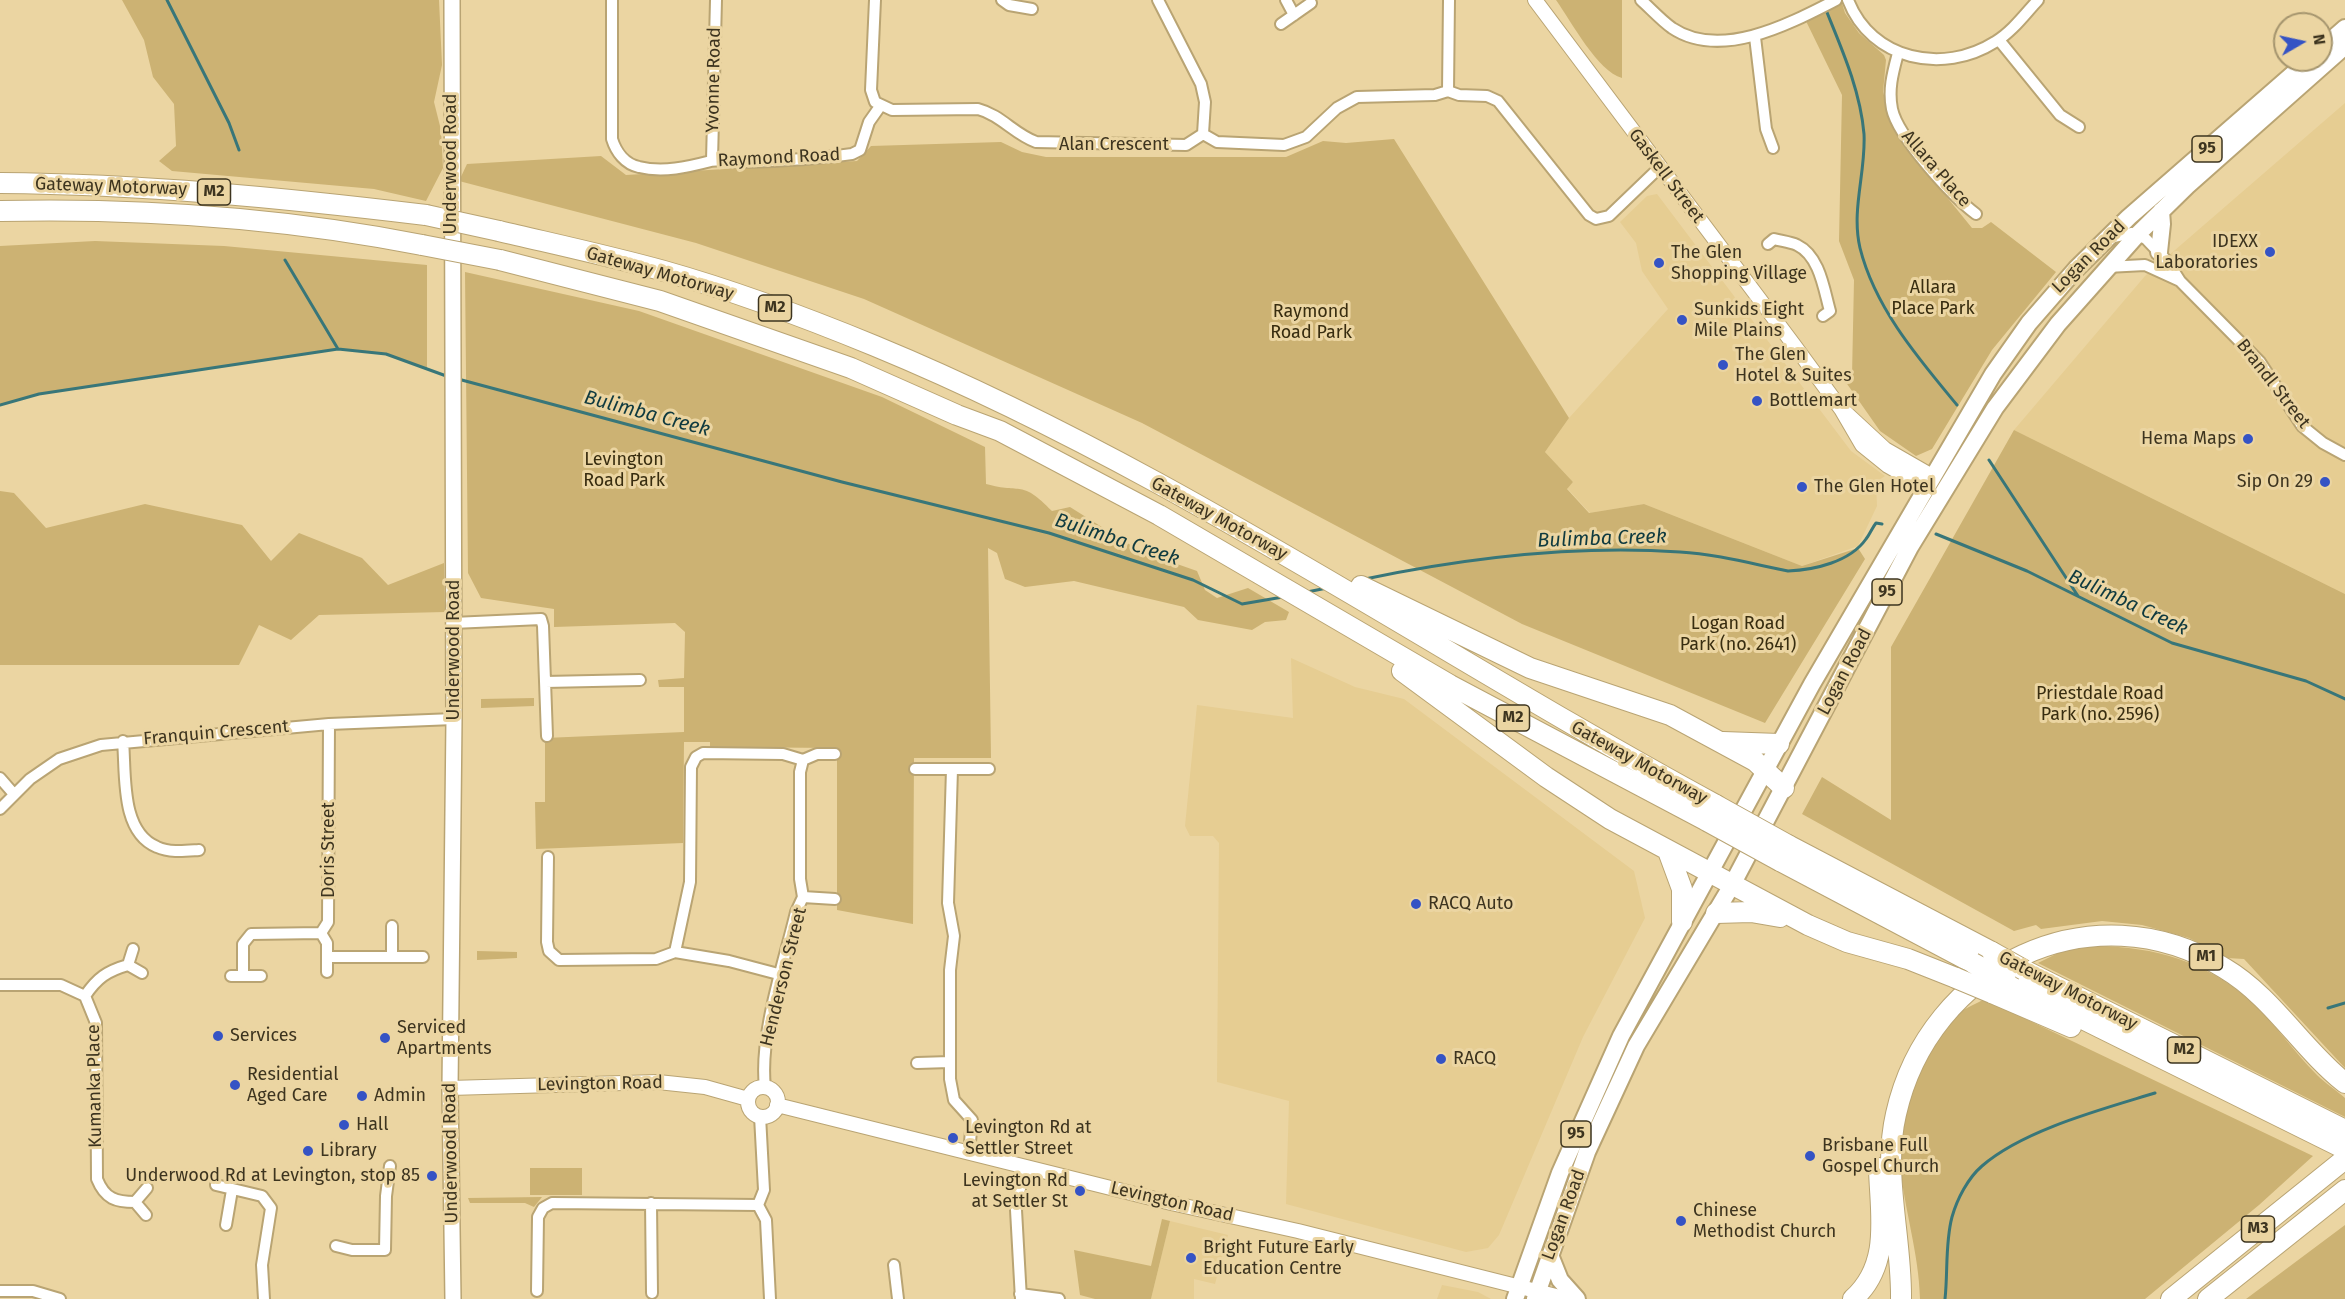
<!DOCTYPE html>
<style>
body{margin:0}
#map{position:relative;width:2345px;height:1299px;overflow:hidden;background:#ebd5a2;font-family:"Fira Sans",sans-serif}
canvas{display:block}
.north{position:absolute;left:2273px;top:12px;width:60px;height:60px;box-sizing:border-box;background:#ebd5a2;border:2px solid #a5956e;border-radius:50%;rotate:81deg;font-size:16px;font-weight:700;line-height:24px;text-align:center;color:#3d341f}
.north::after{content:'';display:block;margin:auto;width:21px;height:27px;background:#3553c4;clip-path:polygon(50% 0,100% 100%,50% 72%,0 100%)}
</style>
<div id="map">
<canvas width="2345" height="1299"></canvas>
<div class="north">N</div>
</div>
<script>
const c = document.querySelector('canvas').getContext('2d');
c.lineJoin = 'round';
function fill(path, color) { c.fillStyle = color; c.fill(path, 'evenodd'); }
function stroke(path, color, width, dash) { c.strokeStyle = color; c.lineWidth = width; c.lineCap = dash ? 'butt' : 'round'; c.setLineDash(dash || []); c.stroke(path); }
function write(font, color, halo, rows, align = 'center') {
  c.font = font + ' "Fira Sans",sans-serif'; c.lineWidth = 6; c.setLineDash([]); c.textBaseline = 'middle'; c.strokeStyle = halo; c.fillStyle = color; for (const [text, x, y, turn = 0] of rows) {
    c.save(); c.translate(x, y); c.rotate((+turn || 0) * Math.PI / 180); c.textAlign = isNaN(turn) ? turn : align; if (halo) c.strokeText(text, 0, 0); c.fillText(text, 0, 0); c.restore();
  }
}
const built = new Path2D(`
 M2345,103V594L2014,430L2145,276Z
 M1657,194L1851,451L1885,476L1876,482L1877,506L1858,546L1802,566L1644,504L1590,513L1567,488L1573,482L1545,452L1569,418L1668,309L1642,271L1636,243L1620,222L1647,196Z
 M1291,658L1355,687L1404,699L1634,871L1645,918L1583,1037L1499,1235L1488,1248L1466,1252L1286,1204L1289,1101L1217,1082L1219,843L1213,836H1190L1185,826L1197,705L1293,718Z
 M1170,1221L1228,1235L1215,1284L1194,1279V1299H1151Z
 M1442,1285L1478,1292L1491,1299H1437Z`);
const green = new Path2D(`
 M122,0H439L442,65L434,102L441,130L443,168L426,201L374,189L172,171L159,161L176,146L174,104L153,77L144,40Z
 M1556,0H1622V78C1598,72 1571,21 1556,0Z
 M1841,0L1845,13L1859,33L1884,55L1886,60L1883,92L1894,129L1902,142L1972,228H1982L1991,222L2056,272L1992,350L1932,449L1916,456L1880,431L1845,381L1852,376L1854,280L1839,241L1842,95L1805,19Z
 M1394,139L1569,418L1545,452L1573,482L1567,489L1589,513L1644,504L1802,566L1858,548L1865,559L1765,723L1522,624L1142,423L864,299L696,243L459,181L467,164L601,156L626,175L857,161L871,146L1001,142L1022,152L1046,157H1286L1323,141L1346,143Z
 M95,241L224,246L427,265V370L386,354L338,349L39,394L0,405V246Z
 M465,272L639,311L882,397L985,447L986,484C1022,494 1021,479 1052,511L1070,507L1140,551L1197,571L1205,590L1217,598L1248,588L1289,612L1286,620L1265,622L1252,630L1198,620L1184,607L1074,581L1025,587L1005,579L997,553L988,548L991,758H914L913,924L837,910V748L710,747V742H684L683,843L536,849L535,802H545V738L684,732V687H659L658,680L684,678L685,632L675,623L554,627V609L481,598L468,573Z
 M2014,430L2345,594V1068L2244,959L2227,958L2189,938L2142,925L2102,921L2041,929L2036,925L2014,931L1802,814L1822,777L1891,820V647Z
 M0,491L14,493L46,528L145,504L242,525L271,561L299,533L362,558L388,585L444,563L445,612L319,615L291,640L259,625L239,665H0Z
 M534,698V706L481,708V699Z
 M2097,946C2155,947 2205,961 2249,1000C2274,1022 2293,1051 2317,1075C2325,1083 2336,1090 2345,1098V1117L2038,963L2062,951Z
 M477,951L517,952V958L477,960Z
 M1984,999L2313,1156L2259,1205L2145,1299H1920C1919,1253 1904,1209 1900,1164C1896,1126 1921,1052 1945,1023C1953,1013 1973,1006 1984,999Z
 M530,1168H582V1195H530Z
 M542,1197L534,1207L525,1203H470L468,1198Z
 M1162,1219L1170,1221L1151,1299H1095L1080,1295L1074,1250L1151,1266Z
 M2345,1225V1299H2246Z`);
const stream = new Path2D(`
 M167,0L229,123L239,150
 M1822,0C1839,43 1860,87 1864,134C1866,172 1851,210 1860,248C1875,308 1918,358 1957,405
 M285,260L338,349
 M458,379L842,482L1049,533L1193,580L1242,604L1283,597
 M0,405L39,394L338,349L386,354L449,377
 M1989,460L2078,596
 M1936,534L2027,571L2172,643L2306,681L2345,699
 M1365,579C1466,558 1577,545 1680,552C1716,554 1753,564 1788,571C1814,570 1850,562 1866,539C1870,534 1872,528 1876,523L1882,524
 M1307,592L1327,588
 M2328,1008L2345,1003
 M1945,1299C1948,1272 1945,1243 1952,1217C1957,1199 1968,1178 1982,1166C2023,1130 2103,1109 2155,1093`);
const minor = new Path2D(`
 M612,0V139C616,152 625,164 639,167C663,173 688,167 711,161C719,159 733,163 743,162C779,161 816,159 852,154L860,150L869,122L881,105
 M875,0L871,90L875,102L892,110L978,109C1001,115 1014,134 1036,142L1186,145L1203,134L1217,142L1284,145L1306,137L1337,108L1357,97L1435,95L1448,91L1459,95L1487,96L1498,101L1589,215L1596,219L1609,216L1659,168
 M1002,0L1009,5L1032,9
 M1158,0L1201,84L1205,102L1203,134
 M1286,0L1294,15
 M1641,0C1651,9 1661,20 1672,28C1721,61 1791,23 1836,0
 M1848,0C1871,60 1943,75 1995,42C2012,32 2025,14 2038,0
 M1281,24L1311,3
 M1755,37L1766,129L1773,148
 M1999,40L2060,115L2079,127
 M1898,53C1893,72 1888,89 1892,109C1898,137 1952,196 1976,214
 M1448,91L1449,0
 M712,160L716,0
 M2109,238L2132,233L2146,239L2168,262L2180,281L2260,362L2302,426L2323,443L2345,455
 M1768,244L1774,239C1781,241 1790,242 1797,245C1820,256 1824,290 1830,311L1823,316
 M2107,267L2145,265L2180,281
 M453,623L541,619L543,626L547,736
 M545,682L640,680
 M123,741C126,774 120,832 157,847C170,853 185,851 199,850
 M915,769H989
 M952,769L948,903L954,936L950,970V1079L954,1100L972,1120L969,1153
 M0,778L13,793
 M0,809L30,779L59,759L101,745L329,724L454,719
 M548,857L547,942L549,951L559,960L656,959L675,952L729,961L782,975
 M803,897L835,899
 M133,949L128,965L142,973
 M675,952L690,882L691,767L696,757L703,753L783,754L803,760L817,754H835
 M392,956V926
 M328,957H423
 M327,972V943L321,933L328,922L329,724
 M231,976H261
 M243,976V944L251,934L321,933
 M0,985H61L85,996L96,1023L97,1179C105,1199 116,1202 135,1202
 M85,996C97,978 107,971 128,965
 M917,1063L950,1062
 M765,1087C759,1035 784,963 796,912L803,897L800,879V772L803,760
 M760,1116L764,1190L758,1205L766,1220L770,1299
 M216,1185L262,1196L271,1208L262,1265L264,1299
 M651,1203L652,1293
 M146,1215L135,1202L147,1188
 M226,1225L232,1190
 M336,1246L352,1250H385L386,1196L390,1166
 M894,1265L898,1299
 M0,1291H33L60,1299
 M537,1291L538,1217L543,1208L552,1203L758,1205
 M1020,1294L1059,1299
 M1021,1299L1016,1210L1024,1167`);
const tertiary = new Path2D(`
 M1535,0L1794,345L1841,409L1862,445L1888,466L1925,487
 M1845,412L1885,449L1932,476
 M748 1102a15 15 0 1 1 30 0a15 15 0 1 1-30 0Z
 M450,1088L658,1082L705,1087L748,1099
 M777,1105L1171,1203L1298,1231L1568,1299`);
const secondary = new Path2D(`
 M452,0L454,719L450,1088L453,1299`);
const primary = new Path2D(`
 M2321,49L2345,28
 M2159,252L2162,224L2161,211
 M1550,1255L1560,1280L1577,1299
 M1515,1299L1560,1173L1621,1036L1812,684L1993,374L2029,323L2076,269L2129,217L2309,60
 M1535,1299L1587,1152L1636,1046L1732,885L1910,547L1995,408L2058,324L2138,234L2187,186L2345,46`);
const motorway = new Path2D(`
 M0,183C143,184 284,198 426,215
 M0,211C139,208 285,218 422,245
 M499,231C554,244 610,256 664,271C735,291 807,318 875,346C1171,468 1435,653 1716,805
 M500,260L660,301L851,368L957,415L1000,431L1159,515L1450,685L1707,821
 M1361,586L1530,668L1670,715L1755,761L1784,788
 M1402,671L1546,777L1610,819L1808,925L1847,942L1908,959L1956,978
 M1723,742L1779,744
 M1788,845L1992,952
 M1668,851L1682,889V922
 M1780,861L1973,963
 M1716,913L1751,912L1780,917
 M2024,970L2345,1130
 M2006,981L2345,1149
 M1992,993L2071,1027
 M1853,1299C1892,1264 1880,1214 1879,1168
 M1901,1299C1902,1238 1882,1174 1896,1114C1929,966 2092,887 2224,968C2273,997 2301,1048 2345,1083
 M2171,1299L2345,1159
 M2208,1299L2345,1190`);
const motorwayBridge = new Path2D(`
 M426,215L499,231
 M422,245L500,260
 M1716,805L1788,845
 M1707,821L1780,861
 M1992,952L2024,970
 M1973,963L2006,981
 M1956,978L1992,993`);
const markers = [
 [2270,252,6,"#3553c4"],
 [1659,263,6,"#3553c4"],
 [1682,320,6,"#3553c4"],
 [1723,365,6,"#3553c4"],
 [1757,401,6,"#3553c4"],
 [2248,439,6,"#3553c4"],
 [2325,482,6,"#3553c4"],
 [1802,487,6,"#3553c4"],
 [1416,904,6,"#3553c4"],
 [218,1036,6,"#3553c4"],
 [385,1038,6,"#3553c4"],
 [1441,1059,6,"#3553c4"],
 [235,1085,6,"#3553c4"],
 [362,1096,6,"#3553c4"],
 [344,1125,6,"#3553c4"],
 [953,1138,6,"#3553c4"],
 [308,1151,6,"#3553c4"],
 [1810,1156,6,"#3553c4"],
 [432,1176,6,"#3553c4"],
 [1080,1191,6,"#3553c4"],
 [1681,1221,6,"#3553c4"],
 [1191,1258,6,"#3553c4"]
];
const shields = [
 [2207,149,30],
 [214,192,33],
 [775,308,33],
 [1887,592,30],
 [1513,718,33],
 [2206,957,33],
 [2184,1050,33],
 [1576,1134,30],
 [2258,1229,33]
];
const shieldNames = [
 ["95",2207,149],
 ["M2",214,192],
 ["M2",775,308],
 ["95",1887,592],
 ["M2",1513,718],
 ["M1",2206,957],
 ["M2",2184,1050],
 ["95",1576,1134],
 ["M3",2258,1229]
];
const streetNames = [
 ["Yvonne Road",714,80,-89],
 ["Alan Crescent",1114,145],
 ["Raymond Road",779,158,-3],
 ["Underwood Road",451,164,-90],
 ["Allara Place",1936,169,49],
 ["Gaskell Street",1666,176,53],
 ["Gateway Motorway",111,187,2],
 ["Logan Road",2089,257,-45],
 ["Gateway Motorway",660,274,16],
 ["Brandl Street",2273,384,52],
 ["Gateway Motorway",1219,519,29],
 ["Underwood Road",454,650,-90],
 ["Logan Road",1845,672,-62],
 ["Franquin Crescent",216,733,-5],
 ["Gateway Motorway",1639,763,29],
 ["Doris Street",329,850,-90],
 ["Henderson Street",784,977,-76],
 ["Gateway Motorway",2068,991,27],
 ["Levington Road",600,1084,-1],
 ["Kumanka Place",95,1086,-91],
 ["Underwood Road",451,1153,-91],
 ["Levington Road",1172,1202,13],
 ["Logan Road",1564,1215,-70]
];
const poiNames = [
 ["IDEXX",2258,242,"right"],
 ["Laboratories",2258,263,"right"],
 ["The Glen",1671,253],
 ["Shopping Village",1671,274],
 ["Sunkids Eight",1694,310],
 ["Mile Plains",1694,331],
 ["The Glen",1735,355],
 ["Hotel & Suites",1735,376],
 ["Bottlemart",1769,401],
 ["Hema Maps",2236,439,"right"],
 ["Sip On 29",2313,482,"right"],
 ["The Glen Hotel",1814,487],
 ["RACQ Auto",1428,904],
 ["Serviced",397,1028],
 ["Apartments",397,1049],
 ["Services",230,1036],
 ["RACQ",1453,1059],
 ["Residential",247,1075],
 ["Aged Care",247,1096],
 ["Admin",374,1096],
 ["Hall",356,1125],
 ["Levington Rd at",965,1128],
 ["Settler Street",965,1149],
 ["Brisbane Full",1822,1146],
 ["Gospel Church",1822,1167],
 ["Library",320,1151],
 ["Underwood Rd at Levington, stop 85",420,1176,"right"],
 ["Levington Rd",1068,1181,"right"],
 ["at Settler St",1068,1202,"right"],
 ["Chinese",1693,1211],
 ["Methodist Church",1693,1232],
 ["Bright Future Early",1203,1248],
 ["Education Centre",1203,1269]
];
const parkNames = [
 ["Allara",1933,288],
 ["Place Park",1933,309],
 ["Raymond",1311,312],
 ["Road Park",1311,333],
 ["Levington",624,460],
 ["Road Park",624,481],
 ["Logan Road",1738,624],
 ["Park (no. 2641)",1738,645],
 ["Priestdale Road",2100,694],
 ["Park (no. 2596)",2100,715]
];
const waterNames = [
 ["Bulimba Creek",647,414,15],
 ["Bulimba Creek",1602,539,-2],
 ["Bulimba Creek",1117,540,18],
 ["Bulimba Creek",2128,603,25]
];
fill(built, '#e6cd92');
fill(green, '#ccb273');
stroke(stream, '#387679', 3);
stroke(minor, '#b9a473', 14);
stroke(tertiary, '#b9a473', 16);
stroke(secondary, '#b9a473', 18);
stroke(primary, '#b9a473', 20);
stroke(motorway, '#b9a473', 22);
stroke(minor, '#fff', 10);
stroke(tertiary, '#fff', 14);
stroke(secondary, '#fff', 15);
stroke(primary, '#fff', 16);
stroke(motorway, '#fff', 20);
stroke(motorwayBridge, '#b9a473', 22, []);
stroke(motorwayBridge, '#fff', 20);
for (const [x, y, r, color] of markers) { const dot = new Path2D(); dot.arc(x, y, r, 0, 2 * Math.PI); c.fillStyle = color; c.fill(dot); stroke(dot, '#ebd5a2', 2); }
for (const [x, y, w] of shields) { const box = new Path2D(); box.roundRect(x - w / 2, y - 13, w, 26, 4.5); c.fillStyle = '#ebd5a2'; c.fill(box); stroke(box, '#3d341f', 1.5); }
write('bold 16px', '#3d341f', null, shieldNames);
write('18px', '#3d341f', '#ebd5a2', streetNames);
write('18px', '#3d341f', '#ebd5a2', poiNames, 'left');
write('18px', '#382d10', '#ebd5a2', parkNames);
write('italic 20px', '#0f3a3f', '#ebd5a2', waterNames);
</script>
